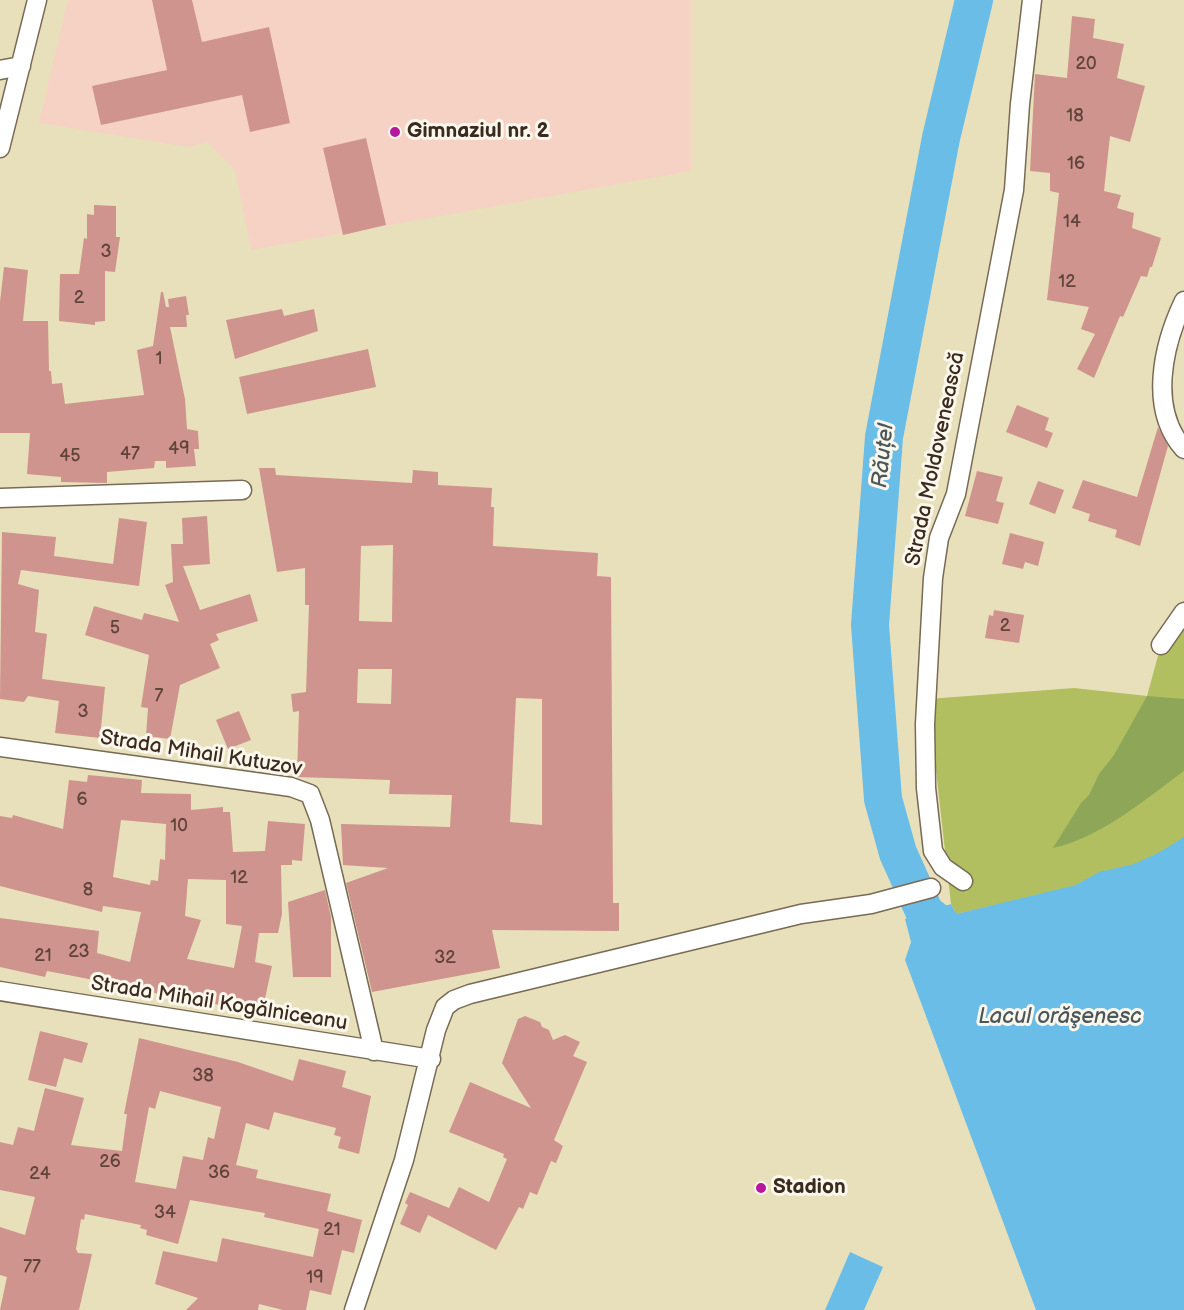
<!DOCTYPE html>
<meta charset="utf-8">
<style>
body{margin:0}
canvas{display:block;background:#e8e0bb}
</style>
<canvas width="1184" height="1310"></canvas>
<script>
const c = document.querySelector('canvas').getContext('2d');
c.lineJoin = 'round';
function fill(path, color) { c.fillStyle = color; c.fill(path, 'evenodd'); }
function stroke(path, color, width, dash) { c.strokeStyle = color; c.lineWidth = width; c.lineCap = dash ? 'butt' : 'round'; c.setLineDash(dash || []); c.stroke(path); }
function write(font, color, halo, rows, align = 'center') {
  c.font = font + ' "Balsamiq Sans",sans-serif'; c.lineWidth = 6; c.setLineDash([]); c.textBaseline = 'middle'; c.strokeStyle = halo; c.fillStyle = color; for (const [text, x, y, turn = 0] of rows) {
    c.save(); c.translate(x, y); c.rotate((+turn || 0) * Math.PI / 180); c.textAlign = isNaN(turn) ? turn : align; if (halo) c.strokeText(text, 0, 0); c.fillText(text, 0, 0); c.restore();
  }
}
const built = new Path2D(`
 M68,0H691V171L251,250L235,170L207,142L189,147L39,123Z`);
const green = new Path2D(`
 M1184,605V847L1145,872L956,914L951,904L928,699L1074,688L1147,696L1161,645Z`);
const forest = new Path2D(`
 M1147,696L1184,699V771C1144,800 1102,837 1053,848L1081,803L1089,795L1099,774L1114,755Z`);
const water = new Path2D(`
 M1184,837V1310H1036L905,960L911,942L905,919L951,904L956,914L1076,885L1099,872L1134,864L1160,852Z
 M850,1252L883,1267L864,1310H825Z`);
const river = new Path2D(`
 M966,944L925,913L898,853L883,799L870,625L884,437L941,138L974,0`);
const building = new Path2D(`
 M152,0H192L202,42L269,27L290,123L250,132L242,95L101,125L92,86L167,70Z
 M1072,16L1095,19L1093,38L1124,44L1117,78L1145,86L1130,142L1110,136L1104,191L1121,195L1117,208L1134,213L1132,228L1161,238L1152,267H1150L1147,277L1141,276L1123,317L1120,316L1094,378L1077,369L1095,334L1081,329L1089,307L1047,300L1059,193L1050,191V173L1030,171L1035,74L1067,78Z
 M366,138L386,225L343,235L323,148Z
 M94,205L116,206V237H120L115,272L105,271V321L95,322V325L59,321L60,274H79L84,238L87,239V214L94,215Z
 M4,267L28,270L23,321H48L49,371H51L52,384L62,383L65,404L144,395L137,350L153,346L161,292H163L166,307H169L168,299L186,296L189,315H186L187,327H170L185,399L187,429L198,431L199,449H194L196,466L166,468V461H155L154,468L107,472V483L61,482V477L27,474L30,433H0V302Z
 M282,309L284,316L314,309L318,331L235,359L226,320Z
 M368,349L376,387L247,414L239,377Z
 M1017,405L1049,418L1045,430L1053,433L1047,448L1006,432Z
 M1158,427L1168,446L1140,546L1115,537L1117,530L1088,521L1090,514L1072,508L1083,480L1137,497Z
 M259,468H275L276,475L412,483L413,470L438,472V485L492,488L491,507H494L493,546L598,553L597,576L611,577L613,903H619V931L492,930L500,968L372,992L346,883L388,868L343,865L341,824L450,827L452,795L389,794L390,780L297,777L299,711L293,712L291,694L306,692L309,605H305V568L277,572ZM393,545L392,622L359,621L361,546ZM358,669H392L391,704L357,703ZM516,698L542,699V825L510,822Z
 M977,471L1003,477L996,501L1004,503L998,524L965,516Z
 M1038,481L1064,490L1055,514L1029,504Z
 M207,516L210,564L183,566L200,610L250,594L258,621L216,634L219,640L210,644L220,668L180,685L170,739L146,736L148,708L141,707L149,655L85,635L94,606L142,620L144,613L179,622L165,585L173,582L171,544H183L182,518Z
 M119,518L147,522L139,586L21,570L18,584L39,590L35,632L47,634L42,679L105,687L100,738L55,733L59,701L28,696L24,702L0,699L2,532L56,537L54,556L113,564Z
 M1010,533L1044,542L1038,566L1025,562L1023,569L1002,564Z
 M994,610L1024,615L1019,643L985,638L989,615L993,616Z
 M239,711L251,740L228,749L216,720Z
 M88,775L142,780L141,793L191,794V810L223,807V812H230L233,852L265,851L268,821L305,824L302,861L292,860V865H281L282,914L278,933H259L255,962L272,966L263,1008L221,1000L220,1005L149,992L148,997L94,980L47,971L45,977L0,967V918L99,931L97,953L130,962L141,912L103,906L102,912L0,886V816L12,818L13,815L63,829L69,780L87,782ZM121,820L166,824L165,860L160,859L158,881L151,880L150,885L113,877ZM188,879L226,880V924L242,926L234,968L187,959L201,920L185,916Z
 M325,890L331,917V977H293L288,902Z
 M525,1016L540,1022L542,1027L549,1030L553,1040L565,1035L580,1042L573,1056L587,1062L554,1140L563,1146L556,1163L551,1161L537,1195L530,1192L523,1209L519,1207L496,1250L428,1215L420,1233L400,1224L408,1205L405,1203L410,1192L449,1208L459,1187L489,1202L507,1159L503,1157L504,1154L449,1132L470,1082L531,1108L502,1063L518,1019Z
 M40,1031L88,1043L82,1063L64,1058L56,1087L28,1080Z
 M139,1038L238,1062L293,1081L299,1059L346,1071L342,1087L371,1096L359,1154L338,1148L341,1137L334,1135L336,1128L274,1112L269,1130L246,1123L236,1165L258,1170L256,1178L331,1194L327,1211L362,1220L354,1253L342,1250L331,1295L310,1290L306,1310H283L259,1304L258,1310H186L198,1298L155,1284L163,1251L217,1262L222,1238L313,1257L319,1229L264,1217L265,1213L190,1200L178,1244L146,1235L147,1230L140,1228L141,1225L85,1214L84,1220L81,1219L76,1249L78,1253L92,1254L79,1310H0L7,1277L0,1275V1227L25,1235L35,1197L0,1190V1142L13,1145L18,1127L34,1131L45,1088L84,1098L71,1145L122,1151L127,1114H124ZM160,1091L221,1107L214,1139L208,1137L203,1160L183,1156L176,1189L135,1182L149,1107L155,1109Z`);
const minor = new Path2D(`
 M0,70L21,66
 M0,148L37,0
 M1184,301C1163,345 1148,409 1184,449
 M0,498L242,490
 M1161,645L1184,612
 M0,747L291,787L310,794L320,820L374,1051
 M963,881L943,867L933,851L926,788L925,724L933,578L939,538L956,494L1014,190L1020,104L1032,0
 M0,991L431,1059
 M354,1310L404,1160L436,1030L445,1007L454,1000L470,994L801,914L871,904L931,888`);
const markers = [
 [395,132,6,"#b5179e"],
 [761,1188,6,"#b5179e"]
];
const numberNames = [
 ["20",1086,64],
 ["18",1075,116],
 ["16",1076,164],
 ["14",1072,222],
 ["3",106,252],
 ["12",1067,282],
 ["2",79,298],
 ["1",159,359],
 ["49",179,449],
 ["47",130,454],
 ["45",70,456],
 ["2",1005,626],
 ["5",115,628],
 ["7",159,696],
 ["3",83,712],
 ["6",82,800],
 ["10",179,826],
 ["12",239,878],
 ["8",88,890],
 ["23",79,952],
 ["21",43,956],
 ["32",445,958],
 ["38",203,1076],
 ["26",110,1162],
 ["36",219,1173],
 ["24",40,1174],
 ["34",165,1213],
 ["21",332,1230],
 ["77",32,1267],
 ["19",315,1278]
];
const poiNames = [
 ["Gimnaziul nr. 2",407,132],
 ["Stadion",773,1188]
];
const streetNames = [
 ["Strada Moldovenească",936,459,-78],
 ["Strada Mihail Kutuzov",201,754,9],
 ["Strada Mihail Kogălniceanu",219,1004,9]
];
const waterNames = [
 ["Răuțel",884,456,-84],
 ["Lacul orăşenesc",1060,1017]
];
fill(built, '#f6d2c4');
fill(green, '#b2bf61');
fill(forest, '#8da657');
fill(water, '#6abde6');
stroke(river, '#6abde6', 38);
fill(building, '#cf948d');
stroke(minor, '#786a55', 21);
stroke(minor, '#fff', 18);
for (const [x, y, r, color] of markers) { const dot = new Path2D(); dot.arc(x, y, r, 0, 2 * Math.PI); c.fillStyle = color; c.fill(dot); stroke(dot, '#fbf7ec', 2); }
write('18px', '#60443a', null, numberNames);
write('bold 21px', '#3b2a1e', '#fbf7ec', poiNames, 'left');
write('21px', '#3b2a1e', '#fbf7ec', streetNames);
write('italic 22px', '#49565a', '#fbf7ec', waterNames);
</script>
